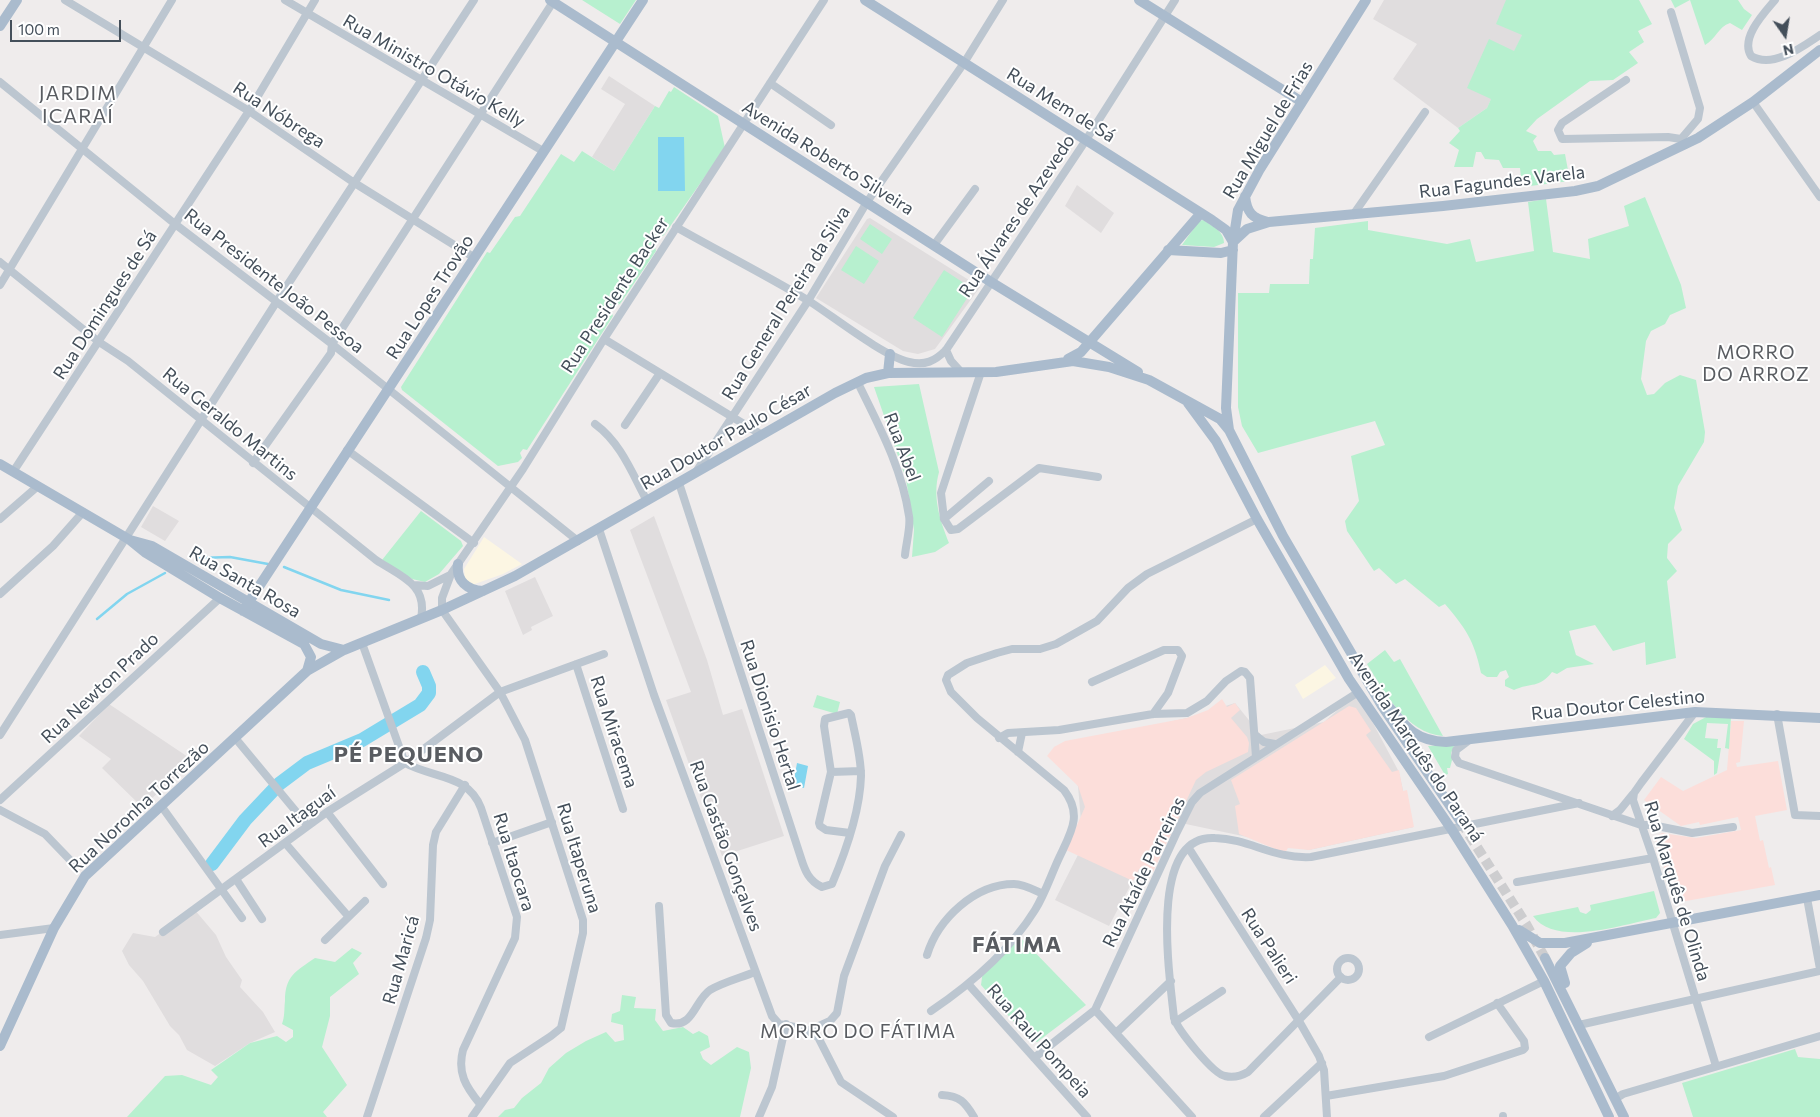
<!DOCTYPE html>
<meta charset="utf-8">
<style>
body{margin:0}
#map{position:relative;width:1820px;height:1117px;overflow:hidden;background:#efecec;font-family:Commissioner,sans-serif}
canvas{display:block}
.north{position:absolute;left:1760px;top:10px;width:50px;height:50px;-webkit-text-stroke:4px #fff;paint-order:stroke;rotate:167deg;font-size:14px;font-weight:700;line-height:20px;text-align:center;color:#444f5a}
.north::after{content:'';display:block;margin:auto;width:18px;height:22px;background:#444f5a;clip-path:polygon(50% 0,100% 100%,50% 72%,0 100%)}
.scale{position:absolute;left:10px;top:20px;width:111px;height:22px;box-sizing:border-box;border:2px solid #444f5a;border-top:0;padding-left:6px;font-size:15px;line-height:18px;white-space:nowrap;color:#444f5a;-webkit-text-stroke:4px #fff;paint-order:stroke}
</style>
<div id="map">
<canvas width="1820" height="1117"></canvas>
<div class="north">N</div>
<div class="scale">100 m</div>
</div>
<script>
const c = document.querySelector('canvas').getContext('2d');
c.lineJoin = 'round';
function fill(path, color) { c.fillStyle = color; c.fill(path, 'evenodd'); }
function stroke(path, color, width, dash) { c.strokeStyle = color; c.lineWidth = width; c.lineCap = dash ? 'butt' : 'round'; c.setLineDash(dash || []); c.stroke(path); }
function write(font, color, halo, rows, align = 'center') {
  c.font = font + ' Commissioner,sans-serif'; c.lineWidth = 4; c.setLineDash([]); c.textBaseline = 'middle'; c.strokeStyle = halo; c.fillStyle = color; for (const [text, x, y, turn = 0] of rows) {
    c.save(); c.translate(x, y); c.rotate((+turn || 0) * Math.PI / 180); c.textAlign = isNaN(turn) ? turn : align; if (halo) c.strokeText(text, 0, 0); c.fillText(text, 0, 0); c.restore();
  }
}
const commercial = new Path2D(`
 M484,537L522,564L503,574L472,585L465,579L464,569Z
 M1325,665L1336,678L1303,699L1295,685Z`);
const education = new Path2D(`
 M1384,0H1539L1487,108L1458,128L1393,79L1417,44L1373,19Z
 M609,76L655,106L614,171L592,157L625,104L601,89Z
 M1077,185L1114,213L1101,233L1065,206Z
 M870,218L980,287L935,349L918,354L903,351L816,298L867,219Z
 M153,506L179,521L165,541L141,527Z
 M654,516L707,660L723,715L742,709L784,836L722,856L666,700L691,692L630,530Z
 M535,577L553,616L531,627L532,630L523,635L505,591Z
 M1357,693L1399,772L1411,827H1414L1309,850L1181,823L1137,873L1109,926L1055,900L1083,845L1078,786L1054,747L1187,718L1235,703L1261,735L1324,722Z
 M109,704L194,761L142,807L102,768L111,759L79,736Z
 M194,909L216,935L226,957L242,980L240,987L263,1012L275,1032L250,1043L215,1066L187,1050L179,1035L170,1026L143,981L129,965L122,951L133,933L155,937Z`);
const medical = new Path2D(`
 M1222,699L1227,707L1235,703L1240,710L1231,718L1247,737L1249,743L1248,752L1206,772L1196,780L1153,872L1139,869L1133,881L1066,850L1085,807L1078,786L1047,756L1054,747L1065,741L1187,718L1208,710Z
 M1349,706L1356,708L1371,731L1366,735L1392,772L1399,770L1403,791L1407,790L1414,827L1309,850L1288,848L1285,853L1239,834L1235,806L1240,804L1231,780Z
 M1731,721H1744L1740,762L1736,763L1737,767L1778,761L1787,810L1755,816L1760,841L1763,840L1769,868L1771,867L1775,885L1675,903L1655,839L1656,836L1662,833L1696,838L1741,830L1738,817L1700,825L1699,822L1681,826L1644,800L1661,777L1683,791L1727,770Z`);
const green = new Path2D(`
 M582,0H636L620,24Z
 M1506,0H1639L1652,24L1638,31L1644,42L1629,52L1638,63L1613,80L1590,81L1537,119L1526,131L1537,136L1533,141L1538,151H1551L1554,155L1565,154L1570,181L1522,187L1520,168H1503L1499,160L1485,159L1481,152H1476L1473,167H1454L1459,150L1449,143L1460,131L1458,128L1487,108L1491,99L1467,88L1489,39L1514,51L1522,35L1496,24Z
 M1671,0H1738L1744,9L1752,15L1742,30L1730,23C1718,27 1716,39 1705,45L1690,0L1675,8Z
 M674,87L718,116L725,148L664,235L654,242L656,251L620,304L614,306L611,311L613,316L527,450L523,449L520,453L522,458L518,462L498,466L402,390L401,387L487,252L490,253L515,217L520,216L561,154L574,162L582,151L614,171L655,106L659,108L669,91L671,92Z
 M1645,197L1681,285L1686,308L1670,315L1665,324L1651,331L1646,341L1641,379L1647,395L1654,394L1665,383L1680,375L1696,380L1705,432L1704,442L1678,486L1674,508L1682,530L1668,544L1667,558L1677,571L1667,581L1676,658L1646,665L1645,642L1613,651L1595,625L1569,631L1576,655L1594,664L1567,668L1557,674L1552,672C1539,689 1531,682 1514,690L1505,686V680L1509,677L1506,670L1500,672L1497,677H1487L1481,673C1474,640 1466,629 1445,604L1439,607L1405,579L1396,584L1379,568L1374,571L1347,531L1345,521L1359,501L1351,456L1385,445L1375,421L1258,453L1242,426L1238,407V293H1269L1270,284H1309L1310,259H1313L1315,228L1368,221V230L1447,244L1470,239L1476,262L1534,251L1528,202L1546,199L1553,252L1590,259L1588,239L1629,226L1624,206Z
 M1203,220C1212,226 1224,231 1224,243L1214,247L1182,245L1199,221Z
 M870,224L892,239L882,254L860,239Z
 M856,246L879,261L864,284L841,270Z
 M944,270L973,289L942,337L913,318Z
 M919,384L939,472C932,497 940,520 949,543L935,552L912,557L914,530L906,479L874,387Z
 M421,511L461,541L463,546L439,574L425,582L412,579L382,560Z
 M1385,650L1394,662L1400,659L1443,736C1406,733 1385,693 1367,664Z
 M817,695L840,702L837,714L813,707Z
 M1708,716L1731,717L1729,749L1725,748L1728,724L1707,723L1705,738L1718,739L1717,748H1721L1717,773L1714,775V761L1684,739L1693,724Z
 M1455,744L1451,753L1452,760L1450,768H1447L1448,774L1445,775L1428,746Z
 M1654,891L1660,913L1656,918C1624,924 1556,948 1533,916L1578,907L1580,912L1586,914L1591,910L1590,905Z
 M1019,936L1086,1005L1037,1042L1031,1041L981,985L983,970Z
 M352,948L362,953L353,963L359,974L330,997V1016L322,1047L347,1085L323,1112L327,1117H127L165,1076L182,1075L211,1085L218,1077L211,1070L250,1043L277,1036L286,1042L293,1037V1030L282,1024C285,1016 284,1009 285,1001C285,976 296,971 315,958L335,962Z
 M622,995L636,997L634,1008L656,1009L655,1020L663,1031L683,1027L693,1034L699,1031L708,1036L710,1047L700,1052L703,1059L711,1065L737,1047L749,1052L751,1068L740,1117H498L505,1110L514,1108L522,1098L541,1083L549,1068L566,1053L586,1041L606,1032L615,1042L624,1040L623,1025L611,1022L612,1014L620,1011Z
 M1795,1049L1798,1057L1820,1059V1117H1693L1682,1083Z`);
const water = new Path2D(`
 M658,137H684L685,191H658Z
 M797,763L808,766L804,788L793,785Z`);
const stream = new Path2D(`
 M198,558L230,557L268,564
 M284,567L341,590L389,600
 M97,619L127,594L165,573`);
const river = new Path2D(`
 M212,864L245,820L279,784L307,763L362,740L420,705L429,693V686L423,672`);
const majorTunnel = new Path2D(`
 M1461,822L1526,924L1545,958`);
const minor = new Path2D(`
 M65,0L249,111L353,182L475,258
 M285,0L543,151
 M1775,0C1764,13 1740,38 1751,56C1773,69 1802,47 1820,35
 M1671,12L1700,108L1698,119L1681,139
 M1626,80L1562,123L1558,130L1562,139L1668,137L1681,139L1685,145
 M0,82L175,224L332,344L578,541
 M770,83L831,125
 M1753,102L1820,197
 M1353,215L1425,112
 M676,227C720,252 766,275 809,301C834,317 883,356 909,362C925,366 935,361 946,350L1086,140L1175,0
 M934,245L975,189
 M0,262L99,342L128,361L376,560C400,576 428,584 421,618
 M0,285L172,0
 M604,339L762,435
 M946,350L951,361L961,372
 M981,372L941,493L944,519L951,530L958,529L1039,468L1098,477
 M858,383C879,426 902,468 909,516C911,526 906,544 905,555
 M595,424C621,443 632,473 647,501
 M625,425L660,373
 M347,450L474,543
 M253,463L331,353L332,344L553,2
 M13,472L249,111L315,0
 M696,472L808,301L867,202L964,63L1003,0
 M679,483L801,858C805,871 809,881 822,887L832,884C846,851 860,812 861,776C861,756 855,735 851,715L849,713L825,719L824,726L831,772L819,823L820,826L826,830L850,833
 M0,519L38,486
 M944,519L989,481
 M599,529L654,695L772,1016L779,1024L800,1028L818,1037L841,1082L893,1117
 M414,585L428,586L450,575
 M0,594L53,546L83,512
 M362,643L405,763
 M576,664L623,809
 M1092,682L1164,650H1178L1182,656L1168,693L1153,714
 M1695,712L1641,783L1634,793L1633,800L1653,858L1716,1066
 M1777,714L1795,815L1820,816
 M0,735L277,301L474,0
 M1255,735L1264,742L1275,744
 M999,738L1008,733L1059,730L1153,714L1187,713L1207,701L1226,681L1241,671L1245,672L1250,678L1256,757
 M236,739L308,826
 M1468,741L1456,750L1455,757L1459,763L1641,825H1652L1692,833L1733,827
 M1018,752L1022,733
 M405,763C435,779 468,774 481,808L517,917L515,938L463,1050C457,1073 466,1087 480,1104
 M831,772L861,771
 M0,800L220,598
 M162,807L242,918
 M0,810L45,834L71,861
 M327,812L383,884
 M1612,816L1620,810L1633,794
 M492,843L552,822
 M286,844L348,916
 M1188,847L1299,1021L1319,1056L1324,1070L1327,1117
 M236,879L262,919
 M1517,882L1653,858
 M1807,898L1820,969
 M659,906L666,1015L671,1023C693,1028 695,1000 710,990C724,982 740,978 755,972
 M163,932L327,812L405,763L500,692L604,654
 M0,935L54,928
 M325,940L365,901
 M927,955C938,919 975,884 1014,884C1024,884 1034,890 1043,894
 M1337 969a11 11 0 1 1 22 0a11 11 0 1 1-22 0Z
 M1341,977L1248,1072C1241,1076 1233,1078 1225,1076C1213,1074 1178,1030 1174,1018C1170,978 1147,834 1215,838C1250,839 1273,859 1311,857L1579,803
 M969,985L1087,1117
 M1095,1010L1192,1117
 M931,1011C971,984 1009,952 1035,910C1045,894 1051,875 1059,858C1071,832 1083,815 1064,790L977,718L951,692L946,680L948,675L967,663L997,653L1012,649H1040L1056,644L1097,621L1128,588L1147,574L1257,519
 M1175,1022L1222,991
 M1579,1025L1820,971
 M808,1031L830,1021L837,1013L844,976L885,866L901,835
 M1116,1033L1171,981
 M1429,1037L1544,981
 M1034,1058L1095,1010L1176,834L1192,802L1200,793L1357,693
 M942,1095C960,1096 965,1102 974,1117
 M1326,1096L1444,1076L1523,1050L1525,1048L1524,1041L1497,1003
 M1615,1099L1623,1094L1820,1036
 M1503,1116V1117
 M367,1117L426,938L430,920L433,845L436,832L465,785
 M472,1117L510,1063L551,1036L561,1028L583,933V920L525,740L500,692L442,610V598L451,574L523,469L604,339L824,0
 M759,1117L772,1087L786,1024
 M1264,1117L1322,1063`);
const major = new Path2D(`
 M550,0L991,282L1138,372
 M865,0L1212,220L1226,230L1233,242
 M1139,0L1302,102
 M1366,0L1260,169L1238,210L1233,242L1226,408L1229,430L1283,536L1382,706L1461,822
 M0,26L17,0
 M1245,196C1247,213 1252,218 1268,222
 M1234,241L1247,229L1269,222L1443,206L1575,191L1598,186L1698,138L1753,102L1820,50
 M1168,250L1221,253L1233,250
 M1068,359L1081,352L1201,213
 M888,373L890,354
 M1188,403L1216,441L1257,519L1349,679L1452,830L1512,925L1544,981L1609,1117
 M0,464L130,540L146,553L220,598L304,644L311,657L307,671
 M130,540L152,546L321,644L344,650
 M458,564C456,581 467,590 483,591
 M243,611L643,0
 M1389,707C1407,729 1417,741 1446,742L1695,712L1820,718
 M1519,930L1540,943H1565L1820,895
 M1545,958L1624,1117
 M1565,983L1560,966L1571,953L1587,943
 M0,1046L54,928L85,876L307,671L344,650L442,610L515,576L835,393L866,378L888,373L996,372L1073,361L1109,367L1149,380L1220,419L1229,430`);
const streetNames = [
 ["Rua Ministro Otávio Kelly",434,71,30],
 ["Rua Mem de Sá",1061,105,32],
 ["Rua Nóbrega",279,115,33],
 ["Rua Miguel de Frias",1268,130,-59],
 ["Avenida Roberto Silveira",828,158,32],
 ["Rua Fagundes Varela",1502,182,-7],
 ["Rua Álvares de Azevedo",1017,216,-56],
 ["Rua Presidente João Pessoa",274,281,38],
 ["Rua Presidente Backer",615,295,-57],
 ["Rua Lopes Trovão",430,297,-57],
 ["Rua General Pereira da Silva",786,303,-58],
 ["Rua Domingues de Sá",105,305,-57],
 ["Rua Geraldo Martins",230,424,39],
 ["Rua Doutor Paulo César",726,437,-30],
 ["Rua Abel",902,447,69],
 ["Rua Santa Rosa",245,582,30],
 ["Rua Newton Prado",100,688,-43],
 ["Rua Doutor Celestino",1618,705,-6],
 ["Rua Dionisio Hertal",770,715,72],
 ["Rua Miracema",614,732,72],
 ["Avenida Marquês do Paraná",1416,747,56],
 ["Rua Noronha Torrezão",139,807,-43],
 ["Rua Itaguaí",297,817,-36],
 ["Rua Gastão Gonçalves",726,846,70],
 ["Rua Itaperuna",579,858,73],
 ["Rua Itaocara",514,862,73],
 ["Rua Ataíde Parreiras",1144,872,-64],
 ["Rua Marquês de Olinda",1677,891,73],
 ["Rua Palieri",1269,946,57],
 ["Rua Maricá",401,960,-74],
 ["Rua Raul Pompeia",1039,1041,48]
];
const neighbourhoodNames = [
 ["MORRO",1756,353],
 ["DO ARROZ",1756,375],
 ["MORRO DO FÁTIMA",858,1032]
];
const quarterNames = [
 ["JARDIM",78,93],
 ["ICARAÍ",78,116]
];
const districtNames = [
 ["PÉ PEQUENO",409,755],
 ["FÁTIMA",1017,945]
];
fill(commercial, '#fcf6e3');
fill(education, '#e0ddde');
fill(medical, '#fcdeda');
fill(green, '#b7f0cf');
fill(water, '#82d5ef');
stroke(stream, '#82d5ef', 2.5);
stroke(river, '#82d5ef', 14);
stroke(majorTunnel, '#cdcdcf', 10, [10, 5]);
stroke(minor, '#bcc6d0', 8);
stroke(major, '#aabbcd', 10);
write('18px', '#444f5a', '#fff', streetNames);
c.letterSpacing = '1px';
write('19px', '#595c61', '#fff', neighbourhoodNames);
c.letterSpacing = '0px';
c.letterSpacing = '1px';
write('20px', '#595c61', '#fff', quarterNames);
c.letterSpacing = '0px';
c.letterSpacing = '1px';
write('bold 22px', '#595c61', '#fff', districtNames);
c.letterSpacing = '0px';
</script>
